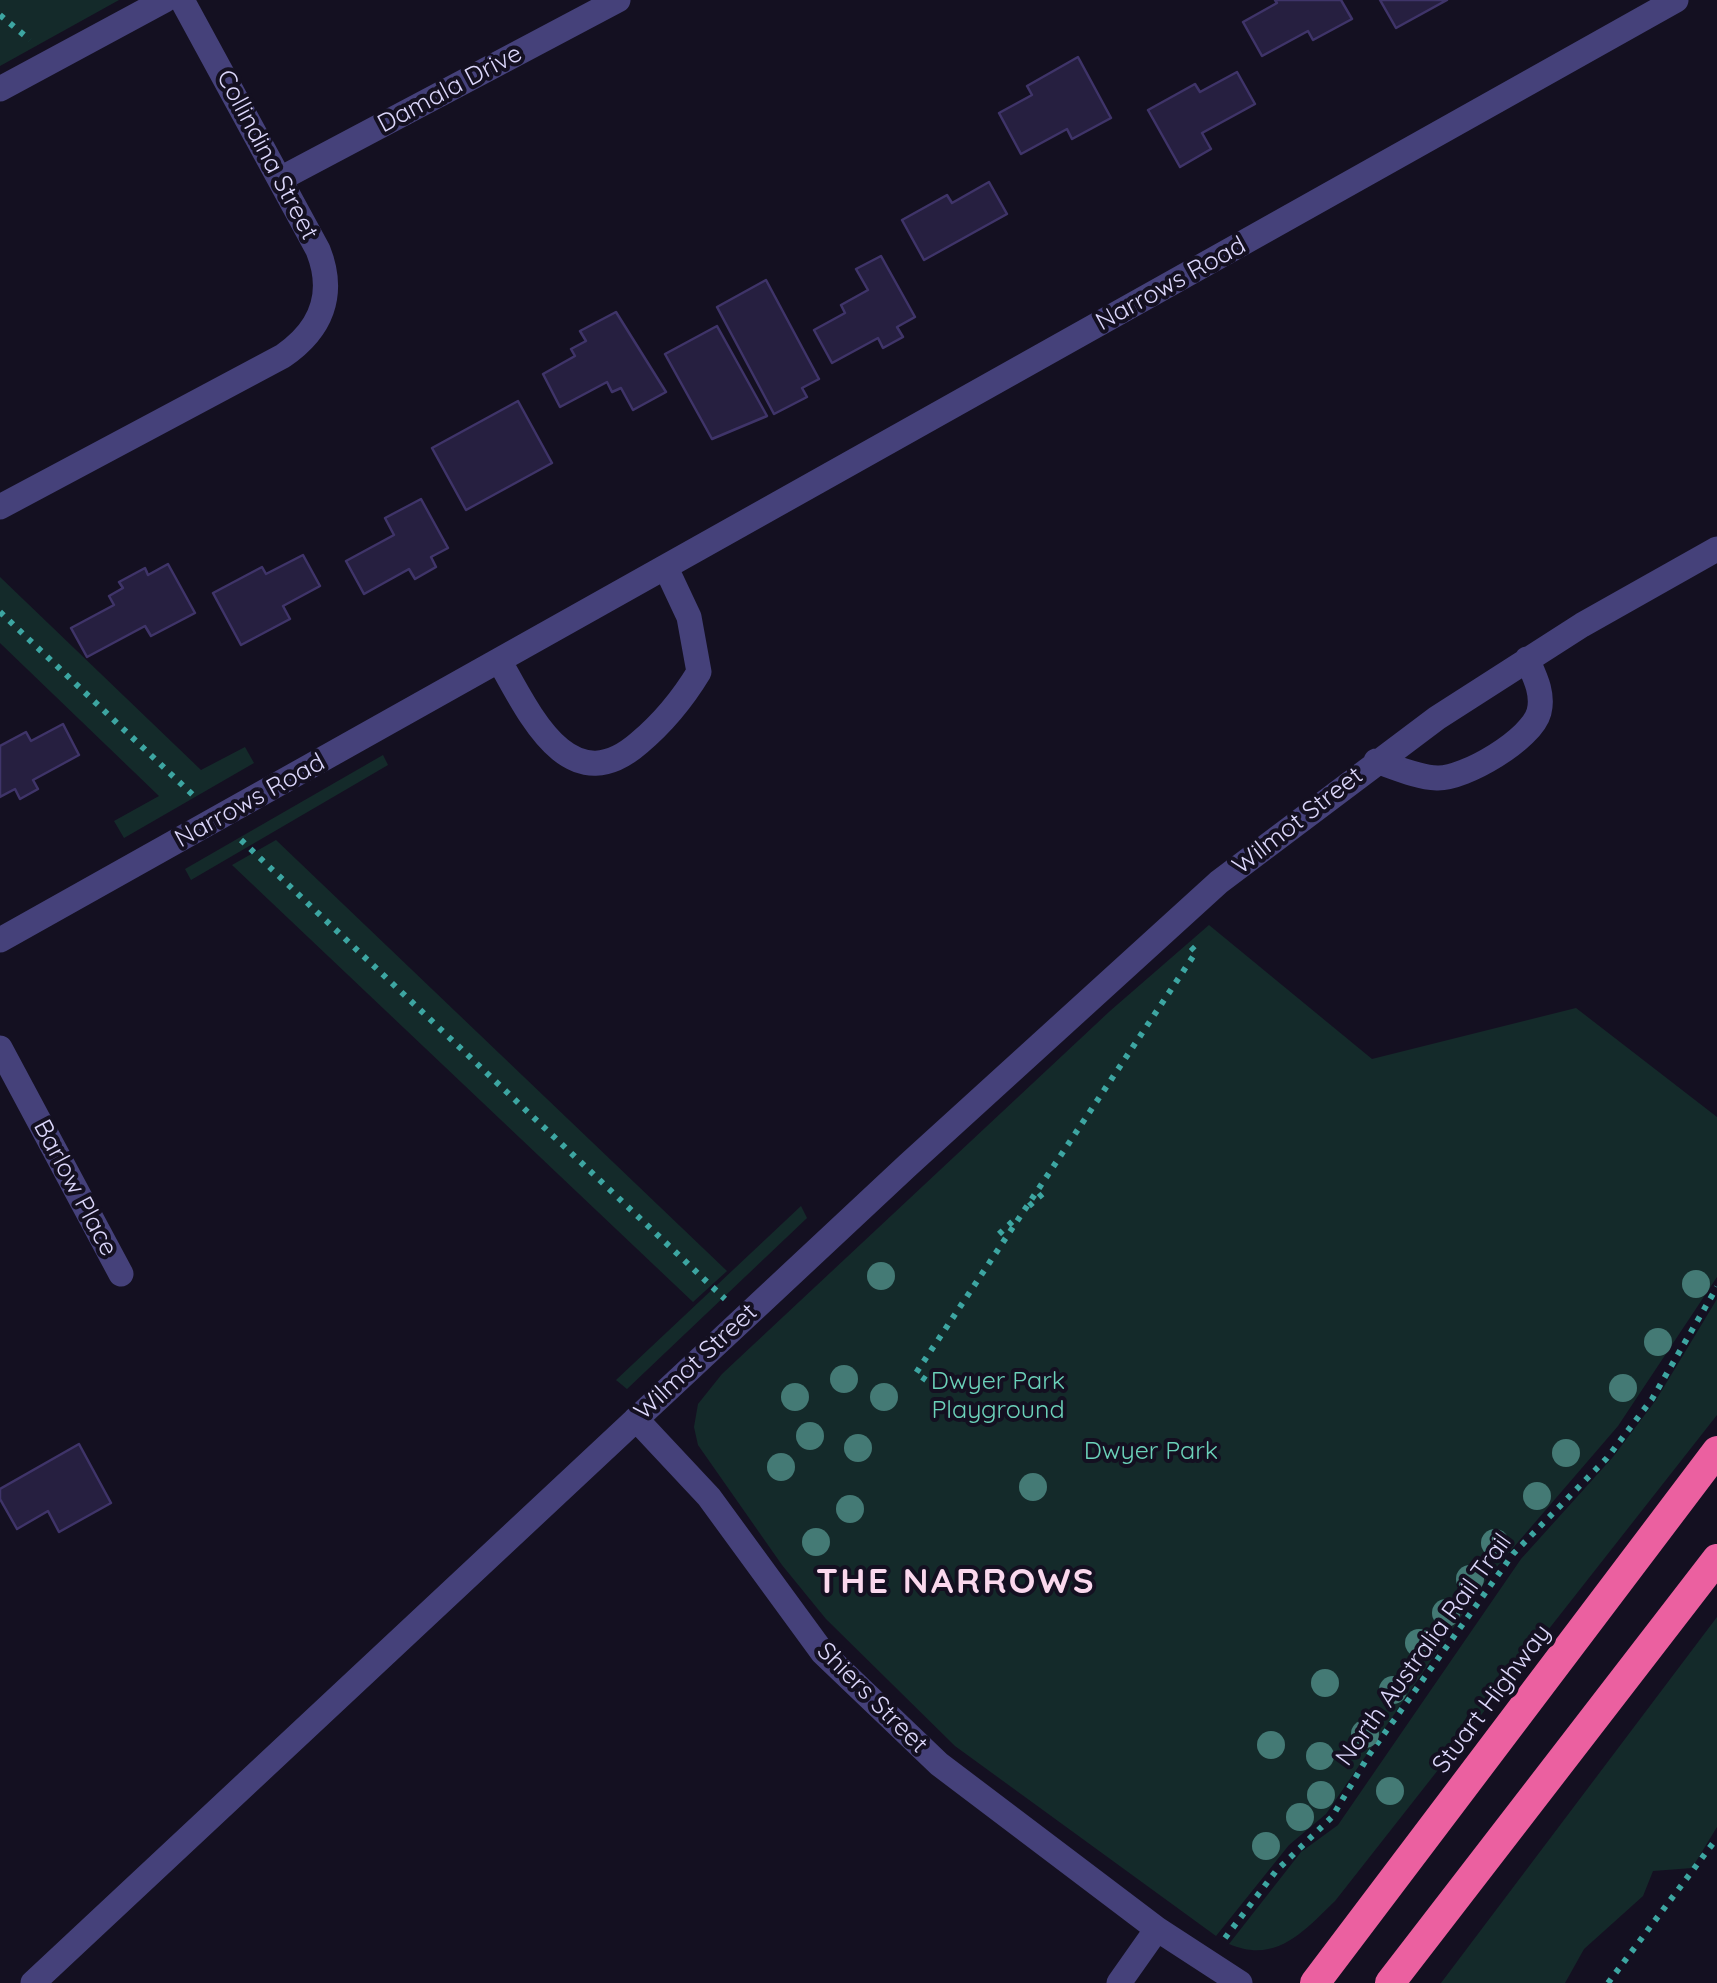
<!DOCTYPE html>
<style>
body{margin:0}
canvas{display:block;background:#141021}
</style>
<canvas width="1717" height="1983"></canvas>
<script>
const c = document.querySelector('canvas').getContext('2d');
c.lineJoin = 'round';
function fill(path, color) { c.fillStyle = color; c.fill(path, 'evenodd'); }
function stroke(path, color, width, dash) { c.strokeStyle = color; c.lineWidth = width; c.lineCap = dash ? 'butt' : 'round'; c.setLineDash(dash || []); c.stroke(path); }
function write(font, color, halo, rows, align = 'center') {
  c.font = font + ' Quicksand,sans-serif'; c.lineWidth = 8; c.setLineDash([]); c.textBaseline = 'middle'; c.strokeStyle = halo; c.fillStyle = color; for (const [text, x, y, turn = 0] of rows) {
    c.save(); c.translate(x, y); c.rotate((+turn || 0) * Math.PI / 180); c.textAlign = isNaN(turn) ? turn : align; if (halo) c.strokeText(text, 0, 0); c.fillText(text, 0, 0); c.restore();
  }
}
const green = new Path2D(`
 M0,0H119L0,66Z
 M0,577L201,770L245,747L254,763L124,838L114,821L159,796L0,643Z
 M383,755L388,765L191,880L185,869Z
 M276,840L727,1271L693,1302L232,865Z
 M1209,925L1372,1059L1576,1008L1717,1117V1277L1618,1426L1488,1577L1326,1814L1289,1845L1216,1936L955,1746L826,1619L782,1565L698,1445L694,1427L698,1404L722,1374L1110,1011Z
 M801,1206L807,1218L627,1389L616,1380Z
 M1717,1299V1415L1335,1901C1303,1932 1276,1964 1229,1944L1301,1852L1338,1825L1521,1559L1613,1457L1656,1400Z
 M1717,1617V1827L1692,1868L1653,1871L1643,1896L1584,1949L1565,1983H1441Z`);
const building = new Path2D(`
 M1275,0H1341L1352,19L1313,40L1308,31L1262,56L1243,22L1277,3Z
 M1380,0H1447L1396,28Z
 M1078,57L1111,118L1072,139L1067,129L1021,154L999,113L1032,95L1027,86Z
 M1237,72L1255,104L1202,133L1211,149L1180,167L1148,110L1195,84L1200,92Z
 M989,182L1007,214L924,260L902,220L947,195L952,203Z
 M881,256L915,317L897,327L903,337L883,348L878,338L832,363L814,330L845,313L841,305L868,290L856,269Z
 M766,280L819,379L802,388L807,397L774,414L717,307Z
 M616,312L666,392L633,410L621,388L612,392L607,382L560,407L543,374L575,356L571,349L586,341L580,331Z
 M717,326L767,416L712,439L665,354Z
 M518,401L552,463L466,510L432,448Z
 M421,499L448,548L431,557L436,567L415,579L409,569L364,594L346,561L394,535L385,518Z
 M303,555L320,586L283,606L290,619L241,645L213,593L262,567L266,574Z
 M168,564L195,613L151,636L145,626L87,657L71,628L114,605L109,596L123,588L119,582L145,568L148,575Z
 M63,724L79,755L33,780L38,789L20,799L15,789L0,797V746L26,732L31,741Z
 M79,1444L111,1503L59,1532L48,1511L17,1529L0,1499V1489Z`);
const path = new Path2D(`
 M0,15L30,40
 M0,612L195,797
 M241,840L725,1299
 M1029,1206L1047,1190
 M999,1234L1013,1221
 M926,1380L916,1373L1196,952L1188,944
 M1225,1938L1276,1871L1332,1817L1369,1755L1513,1554L1607,1458L1652,1399L1717,1287
 M1608,1983L1717,1838`);
const minor = new Path2D(`
 M0,89L165,0
 M282,178L618,0
 M0,507L283,356C321,330 336,295 318,250L182,0
 M500,662C530,715 570,803 639,743C664,722 682,700 699,672L689,617L666,568
 M1376,761C1395,767 1416,777 1437,778C1465,779 1532,739 1539,712C1544,693 1534,675 1527,659
 M0,940L1676,0
 M0,1048L121,1274
 M636,1419L709,1497L823,1653L939,1764L1157,1929L1240,1983
 M33,1983L908,1165L1219,882L1437,718L1582,625L1717,549
 M1119,1983L1157,1929`);
const highway = new Path2D(`
 M1315,1983L1717,1451
 M1390,1983L1717,1559`);
const trees = [
 [881,1276],
 [1696,1284],
 [1658,1342],
 [844,1379],
 [1623,1388],
 [795,1397],
 [884,1397],
 [810,1436],
 [858,1448],
 [1566,1453],
 [781,1467],
 [1033,1487],
 [1537,1496],
 [850,1509],
 [816,1542],
 [1495,1543],
 [1470,1579],
 [1446,1613],
 [1419,1643],
 [1325,1683],
 [1393,1690],
 [1365,1734],
 [1271,1745],
 [1320,1756],
 [1390,1791],
 [1321,1795],
 [1300,1817],
 [1266,1846]
];
const streetNames = [
 ["Damala Drive",450,89,-28],
 ["Collindina Street",267,155,62],
 ["Narrows Road",1171,284,-29],
 ["Narrows Road",250,801,-29],
 ["Wilmot Street",1298,821,-38],
 ["Barlow Place",75,1188,62],
 ["Wilmot Street",696,1362,-43],
 ["North Australia Rail Trail",1424,1650,-54],
 ["Shiers Street",872,1698,45],
 ["Stuart Highway",1492,1699,-53]
];
const parkNames = [
 ["Dwyer Park",998,1381],
 ["Playground",998,1410],
 ["Dwyer Park",1151,1451]
];
const districtNames = [
 ["THE NARROWS",956,1582]
];
fill(green, '#142a2a');
fill(building, '#261f40');
stroke(building, '#3f3469', 2.5);
stroke(path, '#3da6a2', 6, [5, 8]);
stroke(minor, '#45417a', 25);
stroke(highway, '#eb60a0', 30);
c.fillStyle = '#447a75';
for (const [x, y] of trees) { c.beginPath(); c.arc(x, y, 14, 0, 2 * Math.PI); c.fill(); }
write('25px', '#dbd6fa', '#141021', streetNames);
write('25px', '#6bd1b9', '#141021', parkNames);
c.letterSpacing = '2.5px';
write('bold 35px', '#fad8ed', '#141021', districtNames);
c.letterSpacing = '0px';
</script>
